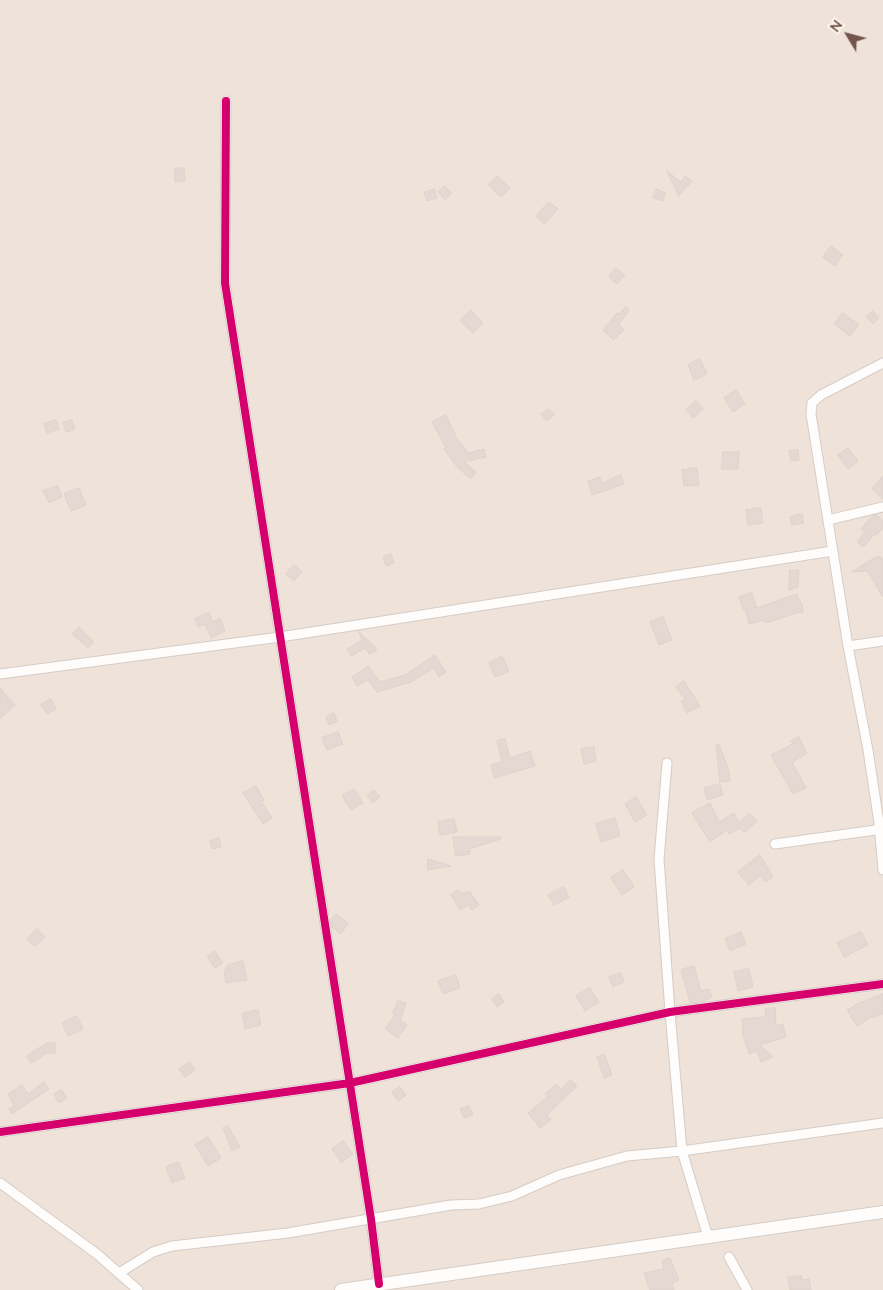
<!DOCTYPE html>
<style>
body{margin:0}
#map{position:relative;width:883px;height:1290px;overflow:hidden;background:#f6f0ea;font-family:Mulish,sans-serif}
canvas{display:block}
.north{position:absolute;left:823px;top:10px;width:50px;height:50px;-webkit-text-stroke:4px #fef5eb;paint-order:stroke;rotate:307deg;font-size:14px;font-weight:700;line-height:20px;text-align:center;color:#73554b}
.north::after{content:'';display:block;margin:auto;width:18px;height:22px;background:#73554b;clip-path:polygon(50% 0,100% 100%,50% 72%,0 100%)}
</style>
<div id="map">
<canvas width="883" height="1290"></canvas>
<div class="north">N</div>
</div>
<script>
const c = document.querySelector('canvas').getContext('2d');
c.lineJoin = 'round';
function fill(path, color) { c.fillStyle = color; c.fill(path, 'evenodd'); }
function stroke(path, color, width, dash) { c.strokeStyle = color; c.lineWidth = width; c.lineCap = dash ? 'butt' : 'round'; c.setLineDash(dash || []); c.stroke(path); }
const residential = new Path2D(`
 M0,0H883V1290H0Z`);
const building = new Path2D(`
 M175,168H184L185,181L175,182Z
 M667,171L681,182L685,176L692,181L679,196Z
 M497,176L510,188L501,197L488,185Z
 M445,186L452,193L445,200L438,192Z
 M434,189L437,198L427,201L424,193Z
 M656,189L665,193L663,201L653,198Z
 M549,202L558,209L544,224L536,216Z
 M831,246L843,255L835,266L823,257Z
 M616,268L625,275L617,284L609,277Z
 M626,307L629,310L619,325L624,330L613,340L603,330L617,313L619,314Z
 M471,310L483,323L473,333L460,321Z
 M873,311L879,318L873,324L866,317Z
 M843,313L859,325L850,336L834,324Z
 M700,359L707,374L694,380L688,365Z
 M736,390L745,404L733,412L724,398Z
 M696,401L703,409L693,418L686,410Z
 M549,409L554,415L547,421L541,414Z
 M446,415L456,437L468,453L484,449L486,457L464,462L476,472L471,479L458,468L444,449L446,448L432,422Z
 M56,420L59,429L47,433L44,424Z
 M72,420L75,429L66,432L63,423Z
 M848,448L858,461L848,469L838,455Z
 M798,450L799,460L791,461L789,451Z
 M723,452H739L738,469H722Z
 M697,468L699,485L684,486L682,470Z
 M621,475L624,484L592,495L588,481L600,477L602,483Z
 M883,476V499L872,489Z
 M58,486L62,497L49,503L43,491Z
 M79,488L86,505L71,511L64,494Z
 M761,508L763,523L748,525L746,510Z
 M802,514L804,523L792,525L790,517Z
 M874,515H877L883,521V528L876,535L874,534L864,547L857,542L865,532L861,529Z
 M391,554L394,563L386,566L383,557Z
 M876,557H881L883,561V597L867,571L852,572Z
 M294,565L302,572L294,581L286,574Z
 M790,570H799L798,587L789,590Z
 M752,593L757,608L797,594L801,604H802L803,612L796,613L766,623L764,620L749,624L746,611H744L739,597Z
 M209,613L213,622L220,618L225,631L211,638L205,624L198,627L195,619Z
 M663,617L672,640L659,645L650,622Z
 M79,627L94,642L88,648L72,634Z
 M358,631L374,646L377,651L369,654L366,648L351,656L347,649L362,640Z
 M435,655L446,672L439,677L434,668L411,682L377,692L368,680L357,686L352,677L368,666L380,682L405,675Z
 M502,656L509,671L495,677L489,663Z
 M684,681L700,706L687,713L681,701L685,699L676,687Z
 M0,688L15,705L0,719Z
 M51,699L56,709L47,714L41,705Z
 M334,713L337,721L329,725L326,717Z
 M338,732L343,744L327,750L322,738Z
 M799,737L807,753L792,762L806,788L793,794L771,755L793,744L791,741Z
 M505,739L510,758L530,751L535,766L494,778L491,765L502,762L497,741Z
 M719,744L729,771L730,781L720,782L716,745Z
 M594,747L596,761L584,764L581,749Z
 M720,784L723,795L707,800L704,788Z
 M256,786L264,800L261,802L272,818L263,824L243,793Z
 M354,789L363,803L351,810L342,796Z
 M374,790L380,797L373,803L367,796Z
 M636,797L647,815L635,822L625,804Z
 M710,803L719,822L734,813L739,823L749,813L757,821L744,833L741,828L729,834L727,830L710,842L692,813Z
 M615,818L620,836L601,842L596,824Z
 M454,819L457,832L440,835L438,822Z
 M453,837H501V839L469,849L470,854L456,856Z
 M219,838L221,847L212,849L210,841Z
 M760,855L773,877L765,882L761,875L749,885L738,872Z
 M428,859L451,866L428,870Z
 M623,870L634,887L622,895L611,878Z
 M564,887L569,897L554,905L548,895Z
 M459,890L461,893L470,892L479,905L472,910L469,905L460,910L451,895Z
 M336,914L348,923L341,934L332,927L331,921Z
 M37,929L45,937L35,946L27,939Z
 M741,932L746,944L730,951L725,939Z
 M861,932L868,945L844,957L837,943Z
 M215,951L223,963L215,968L207,957Z
 M243,961L247,980L226,983L224,972L228,965Z
 M694,966L701,991L709,989L712,997L701,1002L690,1003L681,970Z
 M749,969L753,987L738,991L734,972Z
 M621,973L624,982L613,987L609,977Z
 M456,975L460,988L443,994L438,981Z
 M590,988L599,1002L585,1011L576,996Z
 M499,994L504,1002L497,1007L492,999Z
 M883,994V1014L872,1018L871,1017L857,1026L847,1010L859,1003Z
 M398,1001L406,1003L400,1020L407,1025L398,1038L385,1029L395,1015L393,1014Z
 M775,1008L776,1026L783,1024L786,1037L760,1045L773,1057L761,1062L757,1051L749,1054L743,1035L742,1019L766,1017L765,1009Z
 M258,1010L261,1025L245,1029L242,1014Z
 M77,1016L83,1029L68,1036L62,1023Z
 M47,1043H55V1053H47L31,1063L27,1056Z
 M605,1055L612,1075L604,1078L597,1057Z
 M190,1062L195,1070L185,1077L179,1069Z
 M570,1080L577,1086L547,1115L551,1119L540,1128L528,1113L548,1096L545,1094L556,1084L561,1089Z
 M44,1082L49,1089L12,1114L9,1109L14,1105L8,1094L22,1085L28,1094Z
 M400,1087L406,1095L398,1101L392,1092Z
 M62,1090L67,1098L59,1103L54,1094Z
 M469,1106L473,1115L464,1118L460,1109Z
 M228,1126L240,1147L232,1151L223,1128Z
 M208,1137L221,1158L208,1166L195,1145Z
 M343,1141L353,1154L341,1163L332,1149Z
 M179,1162L185,1178L172,1183L166,1167Z
 M670,1258L679,1280L672,1283L674,1290H650L644,1273L664,1269L662,1261Z
 M801,1276L802,1280L809,1279L811,1290H790L788,1278Z`);
const street = new Path2D(`
 M226,101L225,283L371,1219L379,1284
 M883,363L821,395L812,403L811,414L848,646L868,750L879,823L883,870
 M828,520L883,507
 M848,646L883,641
 M0,674L280,637L833,551
 M667,763L659,859L670,1012L682,1151L708,1237
 M775,844L883,829
 M0,1132L350,1083L670,1012L883,984
 M0,1183L97,1254L138,1290
 M729,1257L747,1290
 M119,1273L153,1252L172,1246L288,1233L451,1205L479,1204L512,1196L559,1175L627,1156L682,1151L883,1123`);
const secondary = new Path2D(`
 M341,1290L883,1212`);
const cycleway = new Path2D(`
 M226,101L225,283L371,1219L379,1284
 M0,1132L350,1083L670,1012L883,984`);
fill(residential, '#efe2d8');
fill(building, '#e3d8d2');
stroke(building, '#dfd3cd', 1);
stroke(street, '#d5ccc7', 11);
stroke(secondary, '#d5ccc6', 14);
stroke(street, '#fefdfc', 9);
stroke(secondary, '#fefdfc', 12);
stroke(cycleway, '#d6006c', 8);
</script>
